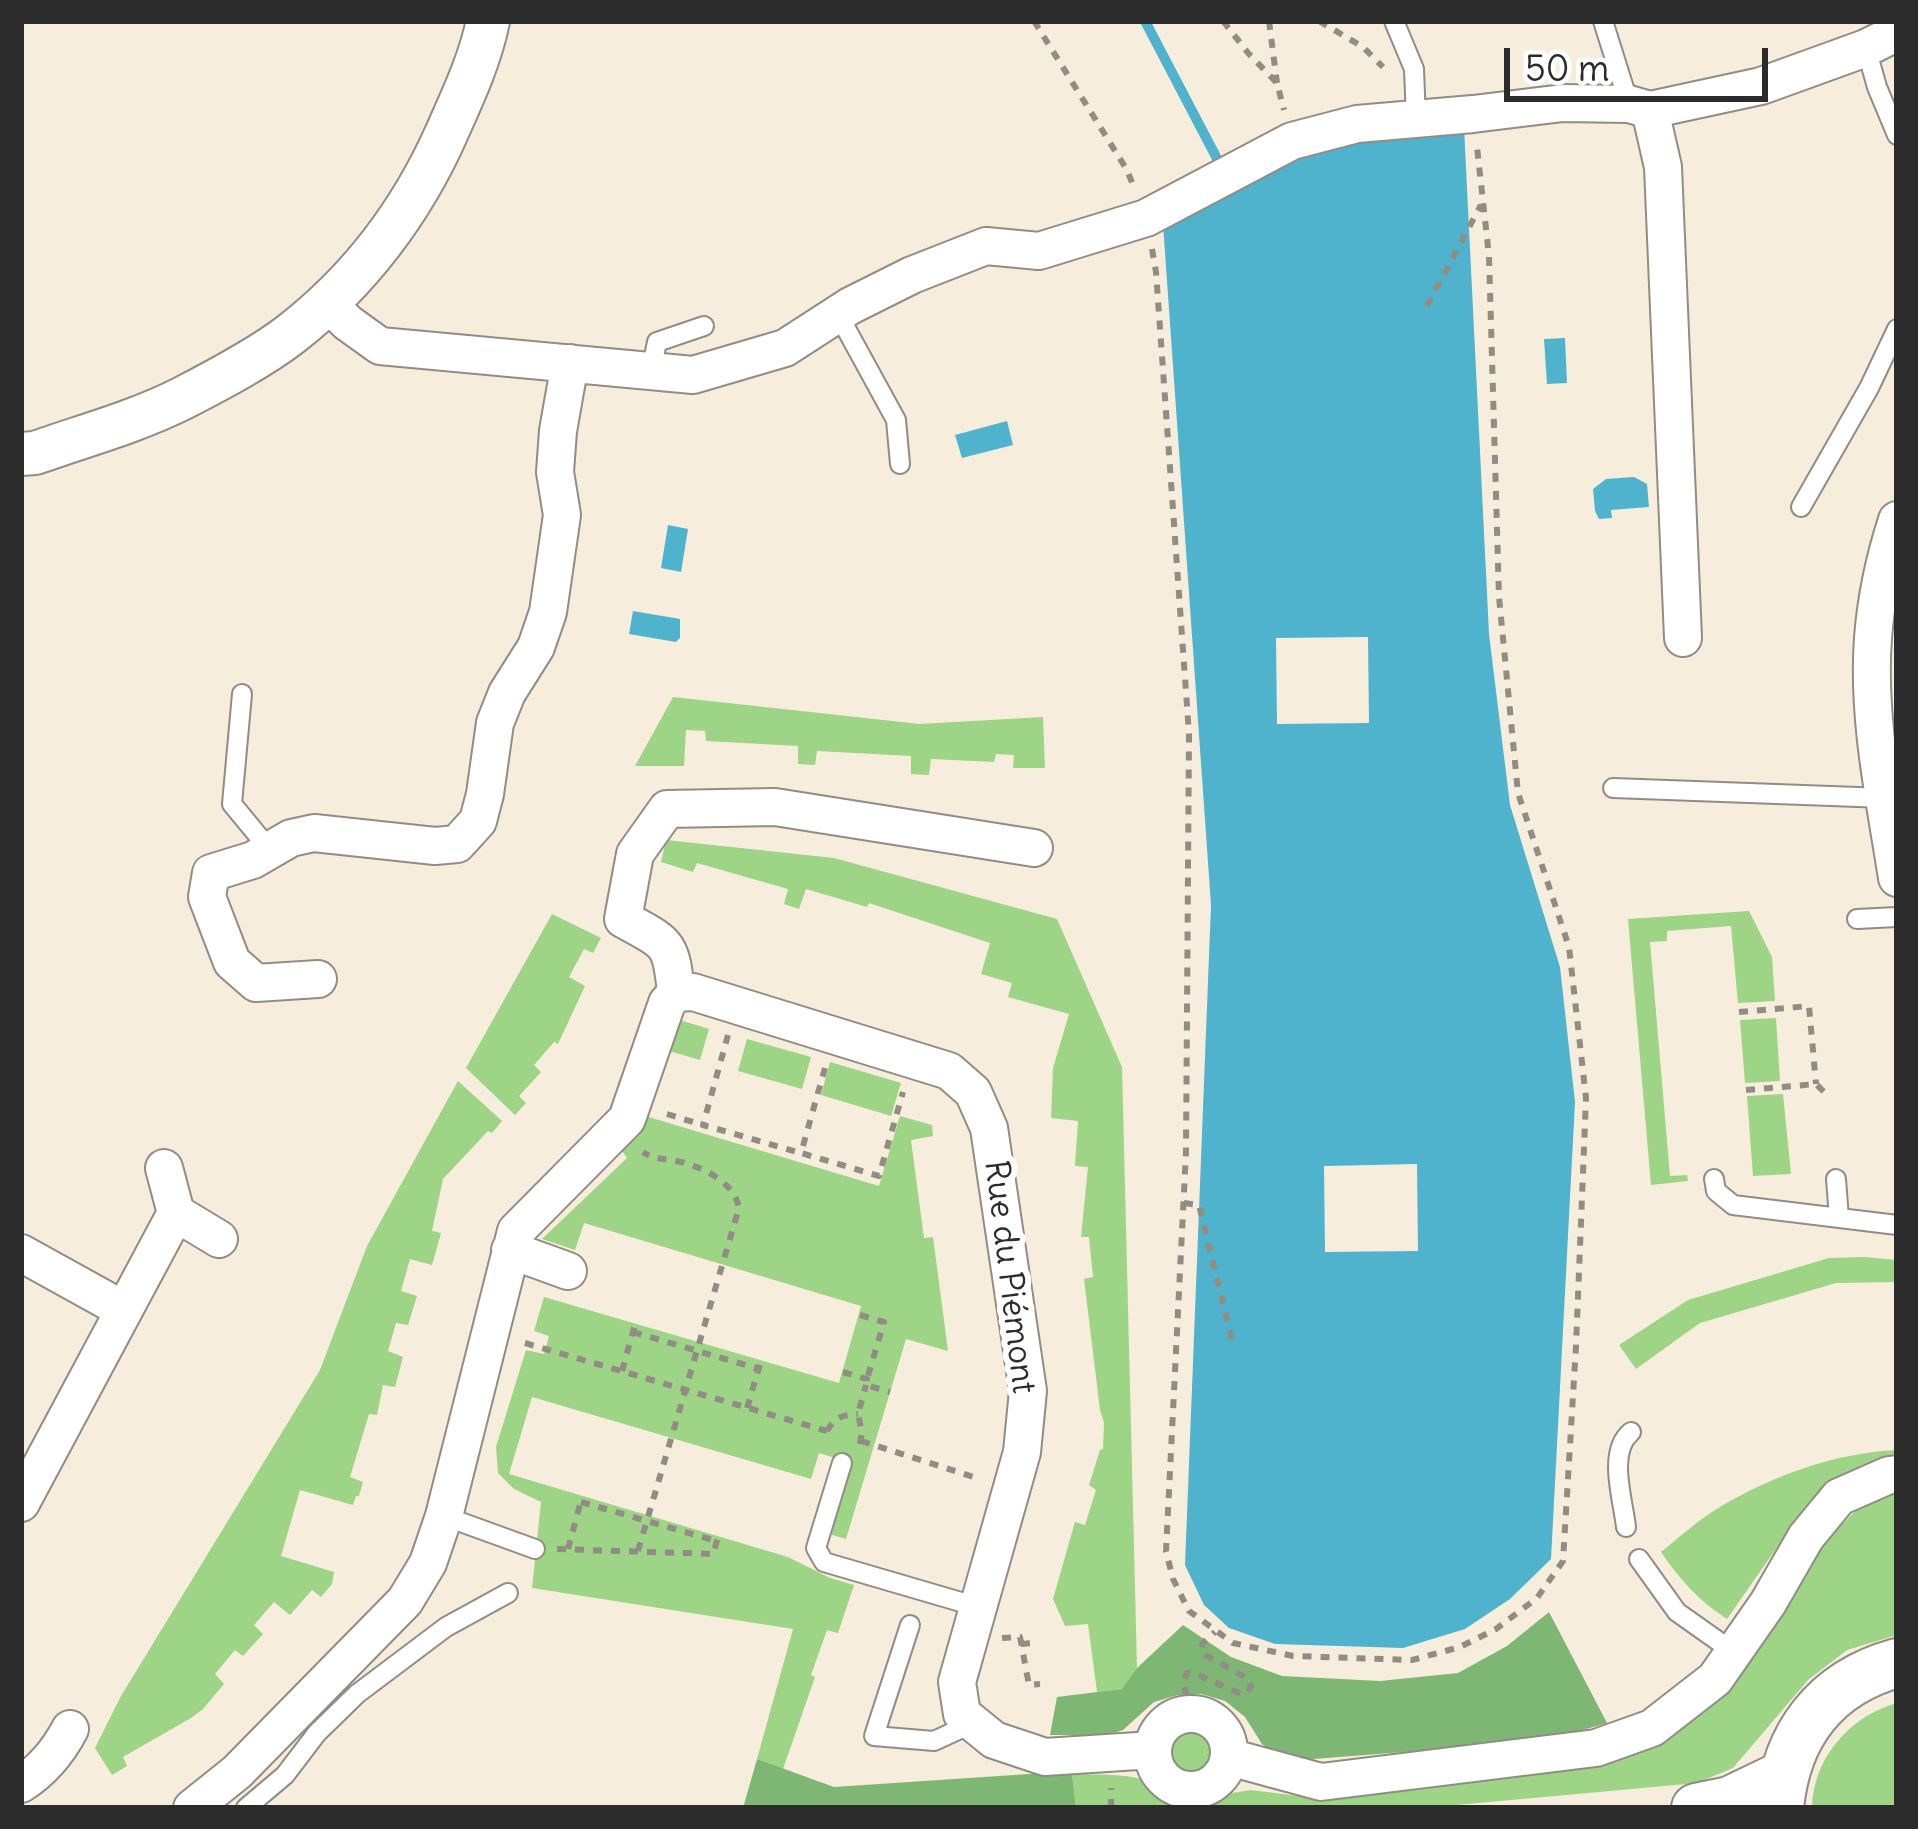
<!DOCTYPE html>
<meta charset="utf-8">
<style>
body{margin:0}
#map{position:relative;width:1918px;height:1829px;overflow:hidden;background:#f7eddc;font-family:Delius,sans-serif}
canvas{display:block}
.frame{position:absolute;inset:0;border:24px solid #2b2b2b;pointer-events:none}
.scale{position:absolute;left:1504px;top:48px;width:264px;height:54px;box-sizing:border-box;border:6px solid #2b2b2b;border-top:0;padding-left:15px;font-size:36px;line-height:42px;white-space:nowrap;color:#2b2b2b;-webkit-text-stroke:9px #fff;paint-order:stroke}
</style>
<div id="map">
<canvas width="1918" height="1829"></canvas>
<div class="frame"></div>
<div class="scale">50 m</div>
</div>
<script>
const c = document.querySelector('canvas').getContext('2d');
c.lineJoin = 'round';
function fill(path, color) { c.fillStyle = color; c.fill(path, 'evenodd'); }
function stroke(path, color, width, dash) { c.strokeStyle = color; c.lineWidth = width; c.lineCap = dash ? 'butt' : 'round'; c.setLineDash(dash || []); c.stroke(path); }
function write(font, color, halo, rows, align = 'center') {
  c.font = font + ' Delius,sans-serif'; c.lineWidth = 12; c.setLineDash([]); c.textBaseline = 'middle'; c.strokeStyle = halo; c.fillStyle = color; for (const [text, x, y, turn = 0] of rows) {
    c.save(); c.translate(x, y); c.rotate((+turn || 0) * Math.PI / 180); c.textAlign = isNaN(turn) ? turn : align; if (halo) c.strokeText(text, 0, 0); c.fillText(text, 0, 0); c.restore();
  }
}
const green = new Path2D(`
 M673,697L920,724L1043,717L1045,768H1013L1014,755L996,754L994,762L931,759L929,775L911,774V756L817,751L815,765L798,764V746L706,741L705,731L686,730L684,766H635Z
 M666,840L834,858L1057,919L1122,1067L1137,1668L1123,1689L1097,1692L1088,1624L1065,1626L1053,1599L1075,1522L1085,1525L1096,1490L1089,1485L1100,1450L1103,1449L1104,1423L1100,1410L1084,1279L1093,1277L1089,1237H1081L1088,1167L1075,1166L1078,1121L1051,1118L1053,1068L1069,1014L1008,997L1012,983L981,974L990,943L869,903L867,907L806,889L799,909L784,904L788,889L697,863L693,872L661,862Z
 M1749,911L1772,957L1775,1001L1738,1003L1731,926L1667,931V941L1650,942L1670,1176L1687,1175L1688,1181L1651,1185L1628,919Z
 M552,914L601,938L593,953L584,949L569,977L585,986L558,1044L554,1042L534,1065L541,1072L519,1096L526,1103L515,1115L466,1068Z
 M1776,1018L1780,1081L1745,1083L1740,1020Z
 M683,1021L709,1029L700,1060L669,1051L676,1023Z
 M747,1039L811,1057L802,1089L738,1071Z
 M830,1062L901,1083L891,1116L821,1095Z
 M458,1081L502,1121L492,1133L488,1131L443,1179L432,1231L441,1233L432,1265L410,1259L401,1291L417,1296L408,1325L396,1323L388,1351L403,1357L395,1387L383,1385L377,1415L369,1414L350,1477L363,1482L359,1496H356L353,1505L300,1490L281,1556L334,1572L332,1584L321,1597L312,1590L290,1615L274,1602L254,1625L263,1634L243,1656L235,1650L215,1674L224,1684L203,1709L191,1718L123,1757L127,1766L112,1775L95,1748L121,1696L320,1370L367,1246Z
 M1783,1094L1791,1174L1753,1176L1747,1096Z
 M642,1115L879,1186L900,1116L932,1125L933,1136L911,1140L924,1238L933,1237L948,1351L906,1339L846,1539L826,1533L848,1462L819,1453L811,1479L532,1397L509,1474L788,1557L830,1578L854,1585L838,1633L827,1630L811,1675L815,1677L783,1769L757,1759L793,1629L532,1588L541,1502L514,1489L498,1473L496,1447L526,1350L544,1354L549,1336L534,1331L544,1297L839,1383L861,1306L584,1223L575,1250L542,1239L627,1158L617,1144Z
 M1864,1257L1897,1260V1282L1836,1283L1700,1323L1636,1369L1619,1345L1688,1300L1829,1258Z
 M1897,1450V1462L1836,1482L1803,1510L1727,1619C1699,1601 1680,1580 1661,1552C1680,1537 1699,1519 1720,1507C1774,1475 1835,1453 1897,1450Z
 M1893,1492H1897V1635L1847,1650L1808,1680L1733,1768L1697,1783L1424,1808H1076L1072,1774C1097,1775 1127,1773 1151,1782C1167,1788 1180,1798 1196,1804L1219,1795L1251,1790L1306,1797L1577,1769L1633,1753L1685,1726L1735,1675L1815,1553L1854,1512Z
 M1897,1703V1808H1812C1813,1758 1850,1716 1897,1703Z
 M1170 1752a21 21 0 1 1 42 0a21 21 0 1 1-42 0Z`);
const forest = new Path2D(`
 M1549,1612L1607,1723L1545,1741L1301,1760L1275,1755L1262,1744L1245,1717L1225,1701L1201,1694L1178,1695L1154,1702L1123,1730L1108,1735H1050L1057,1697L1122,1689L1137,1668L1183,1625L1231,1657L1282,1676L1380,1681L1458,1673L1507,1646Z
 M757,1759L834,1787L1044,1773L1072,1774L1076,1808H743Z`);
const water = new Path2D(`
 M1464,127L1489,634L1510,805L1560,967L1575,1102L1551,1559L1510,1599L1465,1629L1403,1648L1275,1644L1229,1628L1204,1605L1185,1565L1211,905L1163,224L1303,149Z
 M1565,338L1567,383L1547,384L1544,339Z
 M1007,421L1013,445L962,458L955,435Z
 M1634,477L1647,484L1649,507L1611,510L1612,518L1599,519L1595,511L1593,489L1606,479Z
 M668,525L688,529L681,572L661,568Z
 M633,611L680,619V638L676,642L629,634Z`);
const pier = new Path2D(`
 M1368,637L1369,723L1277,724L1276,638Z
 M1417,1164L1418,1251L1325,1252L1324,1166Z`);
const stream = new Path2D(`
 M1145,21L1224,172`);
const path = new Path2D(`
 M1034,21L1127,170L1133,185
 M1223,21L1249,54L1277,83L1284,110
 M1269,21L1277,83
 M1319,21L1363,47L1383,67
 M1152,249L1156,272L1189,734L1186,1152L1166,1551L1173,1579L1189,1611L1233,1643L1293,1656L1412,1660L1460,1647L1496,1629L1537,1598L1563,1561L1576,1346L1586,1098L1569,947L1518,793L1499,597L1489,256L1477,147
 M1427,306L1481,205
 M1739,1012L1809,1006L1816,1084
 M728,1035L703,1125L801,1153
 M825,1068L801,1153L879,1176L903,1092
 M1746,1090L1816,1084L1827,1095
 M667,1114L703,1125
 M1184,1203L1199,1205L1233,1344
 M860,1315L884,1322L867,1379
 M633,1332L759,1369
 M525,1343L827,1431
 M622,1371L635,1324
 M843,1372L867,1379L866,1385L890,1392
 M747,1408L761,1361
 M827,1431C835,1417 842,1415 858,1414
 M861,1441L977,1478
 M860,1444L862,1432L858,1414L866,1385
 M581,1502L716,1541
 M557,1549L713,1554L718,1537
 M568,1549L582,1497
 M638,1551L739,1208C734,1180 697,1164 671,1160C659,1158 653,1159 643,1152
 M1002,1638L1020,1637L1029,1685L1040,1684
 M1021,1644L1034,1643
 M1188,1714L1184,1680L1187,1673L1196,1674L1241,1694L1248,1692L1251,1686L1247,1678L1205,1655L1201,1649L1203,1643L1215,1632
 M1111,1808V1788`);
const service = new Path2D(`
 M1394,21L1414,69L1416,119
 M1603,21L1629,104
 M1866,48L1877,87L1897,135
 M838,314L896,420L900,464
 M651,371L657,342L704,326
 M1801,507L1869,388L1897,329
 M242,694L232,804L270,850
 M1613,788L1885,798
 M1857,919L1897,917
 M1714,1179L1716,1191L1733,1205L1897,1225
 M1836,1179L1839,1218
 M842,1463L816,1548L824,1562L978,1607
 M444,1516L535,1549
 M1626,1527C1623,1499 1607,1452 1631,1432
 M1639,1559L1677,1612L1735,1653
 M910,1625L874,1736L934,1741L973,1723
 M246,1808L285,1775L317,1733L357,1694L446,1627L508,1593`);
const minor = new Path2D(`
 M1650,110L1663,167L1683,638
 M327,303L348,323L380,346L693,375L785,348L850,306L912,275L986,246L1039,251L1146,218L1292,141L1357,124L1473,114L1563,103L1629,104L1650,110L1761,86L1866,48L1894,34
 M1897,520C1885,557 1876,599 1873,638C1867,718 1885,800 1897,878
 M318,979L256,983L232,962L207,897L211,873L253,860L291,838L314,833L435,846L457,844L478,821L485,794L495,723L507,693L536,647L548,612L562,515L555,472L558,431L570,363
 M676,993C671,941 668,944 623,919L635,854L667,809L775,807L1034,848
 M176,1213L219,1239
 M510,1250L568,1271
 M21,1253L124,1310
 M21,1503L176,1213L164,1168
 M1153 1752a38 38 0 1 1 76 0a38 38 0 1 1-76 0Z
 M1229,1757L1321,1782L1596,1748L1652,1728L1715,1679L1768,1603L1806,1537L1839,1497L1889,1475L1897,1474
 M21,1784C43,1770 58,1752 70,1729
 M192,1808L237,1772L405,1601L428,1563L444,1516L516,1231L627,1119L667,1003L676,993L693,992L949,1071L973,1092L989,1128L1028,1391L1022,1452L957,1682L962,1714L994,1740L1045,1757L1153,1750`);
const tertiary = new Path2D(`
 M21,454L35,453C83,436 135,422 181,399C216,381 260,358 291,334C359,281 412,211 447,132C463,96 480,60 488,21`);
const secondary = new Path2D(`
 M1696,1808L1730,1801L1782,1776
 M1779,1808C1786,1735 1825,1683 1897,1663`);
const streetNames = [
 ["Rue du Piémont",1009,1277,83]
];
fill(green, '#9dd486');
fill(forest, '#7eb673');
fill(water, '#4fb3cd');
fill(pier, '#f7eddc');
stroke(stream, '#4fb3cd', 10);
stroke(service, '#918c84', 22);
stroke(minor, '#918c84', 40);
stroke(tertiary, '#918c84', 46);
stroke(secondary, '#918c84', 52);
stroke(path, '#918c84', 6, [9, 9]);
stroke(service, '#fff', 18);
stroke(minor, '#fff', 36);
stroke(tertiary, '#fff', 42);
stroke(secondary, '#fff', 48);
write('33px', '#2b2b2b', '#fff', streetNames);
</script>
